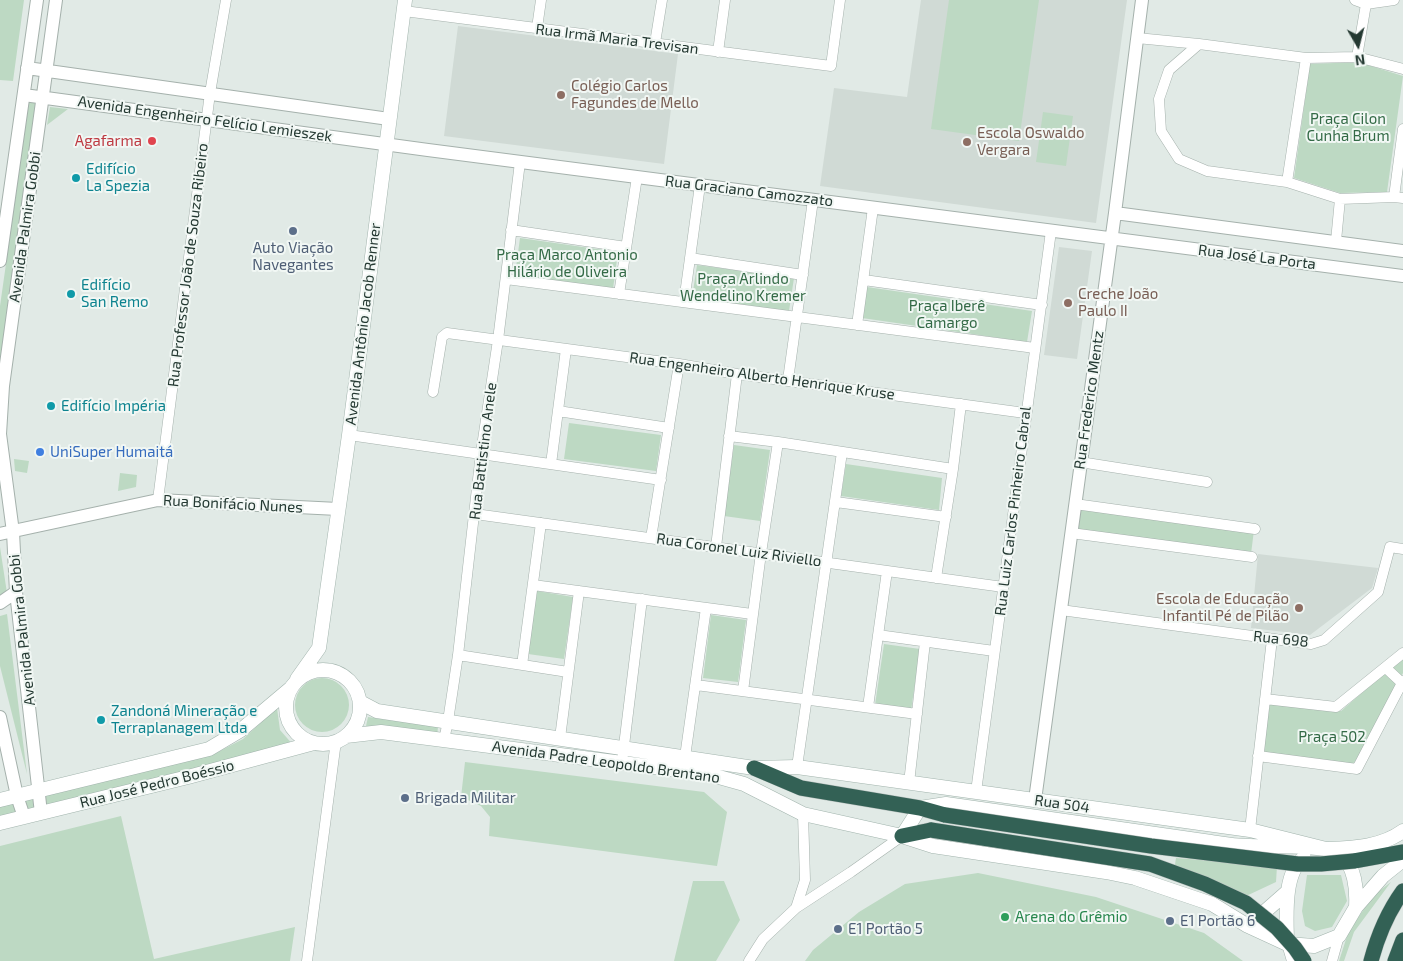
<!DOCTYPE html>
<meta charset="utf-8">
<style>
body{margin:0}
#map{position:relative;width:1403px;height:961px;overflow:hidden;background:#e1eae6;font-family:"Exo 2",sans-serif}
canvas{display:block}
.north{position:absolute;left:1333px;top:20px;width:50px;height:50px;-webkit-text-stroke:4px #f1f7f4;paint-order:stroke;rotate:172deg;font-size:14px;font-weight:700;line-height:20px;text-align:center;color:#243932}
.north::after{content:'';display:block;margin:auto;width:18px;height:22px;background:#243932;clip-path:polygon(50% 0,100% 100%,50% 72%,0 100%)}
</style>
<div id="map">
<canvas width="1403" height="961"></canvas>
<div class="north">N</div>
</div>
<script>
const c = document.querySelector('canvas').getContext('2d');
c.lineJoin = 'round';
function fill(path, color) { c.fillStyle = color; c.fill(path, 'evenodd'); }
function stroke(path, color, width, dash) { c.strokeStyle = color; c.lineWidth = width; c.lineCap = dash ? 'butt' : 'round'; c.setLineDash(dash || []); c.stroke(path); }
function write(font, color, halo, rows, align = 'center') {
  c.font = font + ' "Exo 2",sans-serif'; c.lineWidth = 4; c.setLineDash([]); c.textBaseline = 'middle'; c.strokeStyle = halo; c.fillStyle = color; for (const [text, x, y, turn = 0] of rows) {
    c.save(); c.translate(x, y); c.rotate((+turn || 0) * Math.PI / 180); c.textAlign = isNaN(turn) ? turn : align; if (halo) c.strokeText(text, 0, 0); c.fillText(text, 0, 0); c.restore();
  }
}
const built = new Path2D(`
 M921,0H1127L1096,223L820,186L834,88L907,97Z
 M458,26L678,54L664,164L444,136Z
 M1059,247L1092,251L1077,359L1044,355Z
 M1258,554L1378,568L1372,588L1310,635L1251,628Z`);
const green = new Path2D(`
 M0,0H24L13,81L0,80Z
 M949,0H1039L1019,141L931,129Z
 M1358,62L1403,76L1387,192L1340,193L1294,178L1310,64Z
 M29,102L36,103L0,363V306Z
 M50,107L68,109L47,125Z
 M1043,112L1073,116L1066,166L1036,162Z
 M520,238L618,252L613,289L515,275Z
 M697,265L794,278L789,311L692,298Z
 M867,287L1032,311L1027,342L862,318Z
 M569,423L661,435L656,471L564,459Z
 M734,445L770,450L760,521L724,516Z
 M14,459L29,461L27,473L15,471Z
 M846,464L942,478L939,510L841,496Z
 M120,473L137,475L136,487L118,491Z
 M1079,508L1254,530L1251,554L1076,532Z
 M0,547L7,593L0,595Z
 M537,591L573,597L564,659L528,654Z
 M7,614L27,774L0,666V616Z
 M711,615L746,620L738,682L703,678Z
 M884,644L920,649L911,711L875,705Z
 M1403,657V673L1361,754L1352,765L1263,753L1270,703L1341,711Z
 M295 705a27 27 0 1 1 54 0a27 27 0 1 1-54 0Z
 M277,708L280,730L294,746L0,818V806L218,752L243,739Z
 M368,717L438,727L437,736L366,726Z
 M465,762L704,792L727,812L717,866L489,836L490,817L481,806L461,797Z
 M121,816L154,959L295,927L290,961H0V846Z
 M1176,858L1277,866L1276,882L1244,897L1174,871Z
 M978,873L1096,897L1204,933L1243,961H805L813,950L859,912L905,884Z
 M1307,875H1341L1347,901L1332,927L1315,931L1305,926L1302,911Z
 M693,881H724L740,920L716,961H674Z
 M1391,882L1354,932L1344,961H1339L1349,930L1375,894Z`);
const minor = new Path2D(`
 M1355,0L1366,4L1394,0
 M404,11L831,66L840,0
 M537,28L541,0
 M1137,38L1199,44L1306,58L1357,57L1403,69
 M655,43L662,0
 M1199,44L1169,70L1159,99L1161,131L1179,159L1207,171L1287,182L1340,199L1394,197L1403,198
 M718,52L725,0
 M1357,57L1366,4
 M1287,182L1306,58
 M1394,197L1403,129
 M511,230L626,247
 M1336,241L1340,199
 M690,258L803,275
 M506,279L1035,348
 M864,280L1042,305
 M619,294L637,177
 M684,302L700,185
 M857,325L873,208
 M788,380L813,200
 M433,392L442,337L447,333L679,364L737,374L1025,413
 M558,411L669,428
 M349,435L661,480
 M729,436L778,442L953,469
 M1080,462L1207,482
 M551,464L566,349
 M158,500L210,93L226,0
 M836,502L946,517
 M1075,504L1255,529
 M475,514L1003,587
 M1071,533L1252,557
 M651,538L679,364
 M716,547L737,374
 M936,578L953,469L961,404
 M533,585L752,614
 M1061,610L1311,644L1324,640L1378,592L1390,547L1403,549
 M878,635L994,651
 M458,655L568,672
 M522,665L541,523
 M1386,668L1402,683
 M696,685L917,714
 M743,691L761,553L778,442
 M1265,699L1336,707L1403,653
 M868,707L887,571
 M560,738L579,591
 M444,740L448,721L458,655L481,453L498,340L520,162
 M1258,756L1357,769L1403,681
 M685,757L706,608
 M622,762L642,599
 M797,767L842,452
 M909,783L925,642
 M976,792L1051,231
 M1250,830L1272,639
 M796,908L805,880L803,814
 M1287,944L1292,961
 M307,961L336,741
 M749,961L763,939L796,908L851,872L902,836
 M1332,961L1339,936`);
const tertiary = new Path2D(`
 M27,68L389,119
 M24,95L428,150L1403,276
 M1115,213L1403,251
 M0,261L37,0
 M0,534L158,500L338,509
 M0,603L16,592
 M0,717L17,796L24,817
 M1035,800L1115,213L1142,0
 M41,813L16,592L13,532L0,434L3,386L56,0`);
const secondary = new Path2D(`
 M286 707a37 37 0 1 1 74 0a37 37 0 1 1-74 0Z
 M297,679L319,648L349,435L405,0
 M360,702L377,711L754,768L797,767L1250,830L1326,849
 M346,736L381,732L708,774L744,784L803,814L902,836L933,846L1106,872L1135,878L1212,904L1248,926L1287,944L1314,946L1339,936L1356,907L1383,876L1403,860
 M0,800L209,749L241,730L291,688
 M0,823L188,777L314,743
 M902,836L920,808L946,804L1211,842C1224,844 1236,846 1249,846C1269,847 1325,844 1340,854C1355,865 1357,890 1356,907
 M1328,849C1354,848 1381,847 1403,831
 M1253,922L1286,893
 M1287,944C1287,922 1282,872 1304,858`);
const motorway = new Path2D(`
 M754,768L801,788L920,808L945,815
 M902,836L931,830
 M1354,861L1403,852
 M1371,961C1378,935 1387,913 1403,891
 M1395,961L1403,940`);
const motorwayBridge = new Path2D(`
 M945,815L1151,846L1298,864H1321L1354,861
 M931,830L1150,864L1205,884L1246,903L1277,928L1295,948L1304,961`);
const markers = [
 [561,95,5,"#8d6e63"],
 [152,141,5,"#e0444e"],
 [967,142,5,"#8d6e63"],
 [76,178,5,"#0f9aa8"],
 [293,231,5,"#5c6f8a"],
 [71,294,5,"#0f9aa8"],
 [1068,303,5,"#8d6e63"],
 [51,406,5,"#0f9aa8"],
 [40,452,5,"#3f7fe0"],
 [1299,608,5,"#8d6e63"],
 [101,720,5,"#0f9aa8"],
 [405,798,5,"#5c6f8a"],
 [1005,917,5,"#2e9e5b"],
 [1170,921,5,"#5c6f8a"],
 [838,929,5,"#5c6f8a"]
];
const streetNames = [
 ["Rua Irmã Maria Trevisan",617,39,7],
 ["Avenida Engenheiro Felício Lemieszek",205,119,8],
 ["Rua Graciano Camozzato",749,191,7],
 ["Avenida Palmira Gobbi",25,227,-82],
 ["Rua José La Porta",1257,257,7],
 ["Rua Professor João de Souza Ribeiro",188,265,-83],
 ["Avenida Antônio Jacob Renner",363,324,-83],
 ["Rua Engenheiro Alberto Henrique Kruse",762,376,8],
 ["Rua Frederico Mentz",1089,400,-82],
 ["Rua Battistino Anele",483,451,-83],
 ["Rua Bonifácio Nunes",233,504,3],
 ["Rua Luiz Carlos Pinheiro Cabral",1013,511,-83],
 ["Rua Coronel Luiz Riviello",739,550,8],
 ["Avenida Palmira Gobbi",22,630,-96],
 ["Rua 698",1281,639,6],
 ["Avenida Padre Leopoldo Brentano",606,762,8],
 ["Rua José Pedro Boéssio",157,784,-14],
 ["Rua 504",1062,804,8]
];
const educationNames = [
 ["Colégio Carlos",571,86],
 ["Fagundes de Mello",571,103],
 ["Escola Oswaldo",977,133],
 ["Vergara",977,150],
 ["Creche João",1078,294],
 ["Paulo II",1078,311],
 ["Escola de Educação",1289,599,"right"],
 ["Infantil Pé de Pilão",1289,616,"right"]
];
const parkNames = [
 ["Praça Cilon",1348,119],
 ["Cunha Brum",1348,136],
 ["Praça Marco Antonio",567,255],
 ["Hilário de Oliveira",567,272],
 ["Praça Arlindo",743,279],
 ["Wendelino Kremer",743,296],
 ["Praça Iberê",947,306],
 ["Camargo",947,323],
 ["Praça 502",1332,737]
];
const healthNames = [
 ["Agafarma",142,141]
];
const cultureNames = [
 ["Edifício",86,169],
 ["La Spezia",86,186],
 ["Edifício",81,285],
 ["San Remo",81,302],
 ["Edifício Impéria",61,406],
 ["Zandoná Mineração e",111,711],
 ["Terraplanagem Ltda",111,728]
];
const serviceNames = [
 ["Auto Viação",293,248,"center"],
 ["Navegantes",293,265,"center"],
 ["Brigada Militar",415,798],
 ["E1 Portão 6",1180,921],
 ["E1 Portão 5",848,929]
];
const shopNames = [
 ["UniSuper Humaitá",50,452]
];
const leisureNames = [
 ["Arena do Grêmio",1015,917]
];
fill(built, '#d0dad5');
fill(green, '#bdd9c3');
stroke(minor, '#a5b1ac', 11);
stroke(tertiary, '#a5b1ac', 14);
stroke(secondary, '#a2b4ad', 15);
stroke(motorway, '#bdc4c2', 16);
stroke(minor, '#fff', 10);
stroke(tertiary, '#fff', 12);
stroke(secondary, '#fff', 14);
stroke(motorway, '#336155', 15);
stroke(motorwayBridge, '#bdc4c2', 16, []);
stroke(motorwayBridge, '#336155', 15);
for (const [x, y, r, color] of markers) { const dot = new Path2D(); dot.arc(x, y, r, 0, 2 * Math.PI); c.fillStyle = color; c.fill(dot); stroke(dot, '#f1f7f4', 2); }
write('15px', '#243932', '#f1f7f4', streetNames);
write('15px', '#785e54', '#f1f7f4', educationNames, 'left');
write('15px', '#336a46', '#f1f7f4', parkNames);
write('15px', '#be3a42', '#f1f7f4', healthNames, 'right');
write('15px', '#0d838f', '#f1f7f4', cultureNames, 'left');
write('15px', '#4e5e75', '#f1f7f4', serviceNames, 'left');
write('15px', '#366cbe', '#f1f7f4', shopNames, 'left');
write('15px', '#27864d', '#f1f7f4', leisureNames, 'left');
</script>
